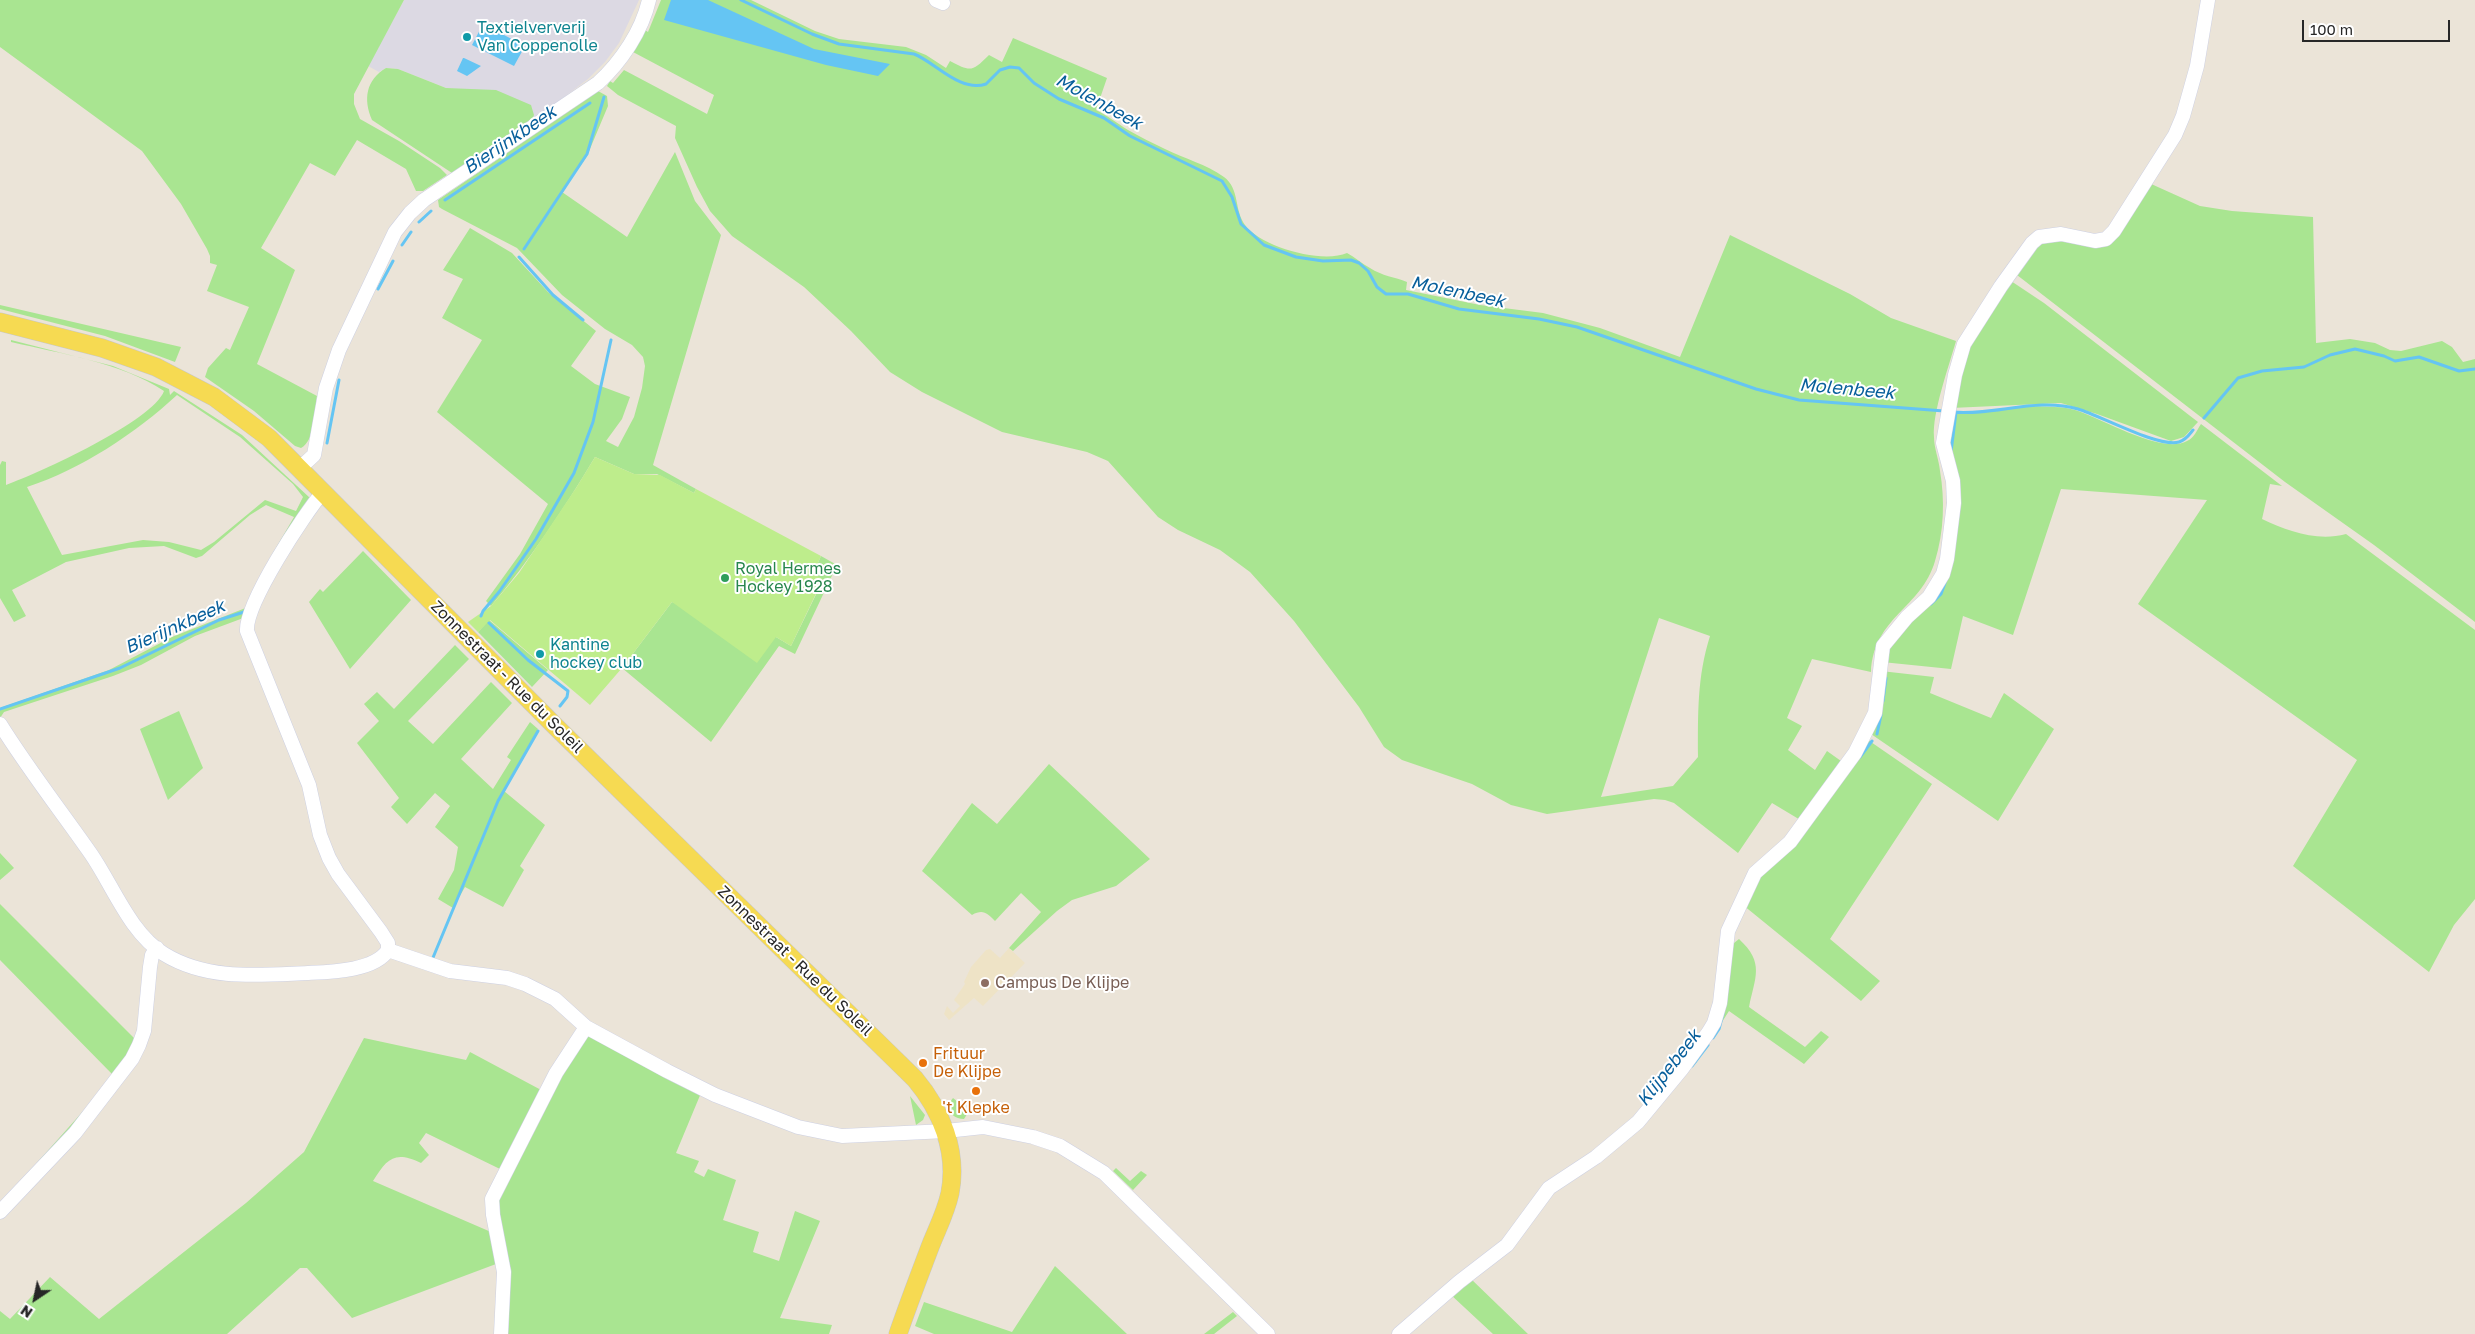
<!DOCTYPE html>
<style>
body{margin:0}
#map{position:relative;width:2475px;height:1334px;overflow:hidden;background:#ebe4d8;font-family:"Golos Text",sans-serif}
canvas{display:block}
.north{position:absolute;left:10px;top:1274px;width:50px;height:50px;-webkit-text-stroke:4px #fff;paint-order:stroke;rotate:214deg;font-size:14px;font-weight:700;line-height:20px;text-align:center;color:#272727}
.north::after{content:'';display:block;margin:auto;width:18px;height:22px;background:#272727;clip-path:polygon(50% 0,100% 100%,50% 72%,0 100%)}
.scale{position:absolute;left:2302px;top:20px;width:148px;height:22px;box-sizing:border-box;border:2px solid #272727;border-top:0;padding-left:6px;font-size:15px;line-height:18px;white-space:nowrap;color:#272727;-webkit-text-stroke:4px #fff;paint-order:stroke}
</style>
<div id="map">
<canvas width="2475" height="1334"></canvas>
<div class="north">N</div>
<div class="scale">100 m</div>
</div>
<script>
const c = document.querySelector('canvas').getContext('2d');
c.lineJoin = 'round';
function fill(path, color) { c.fillStyle = color; c.fill(path, 'evenodd'); }
function stroke(path, color, width, dash) { c.strokeStyle = color; c.lineWidth = width; c.lineCap = dash ? 'butt' : 'round'; c.setLineDash(dash || []); c.stroke(path); }
function write(font, color, halo, rows, align = 'center') {
  c.font = font + ' "Golos Text",sans-serif'; c.lineWidth = 4; c.setLineDash([]); c.textBaseline = 'middle'; c.strokeStyle = halo; c.fillStyle = color; for (const [text, x, y, turn = 0] of rows) {
    c.save(); c.translate(x, y); c.rotate((+turn || 0) * Math.PI / 180); c.textAlign = isNaN(turn) ? turn : align; if (halo) c.strokeText(text, 0, 0); c.fillText(text, 0, 0); c.restore();
  }
}
const industrial = new Path2D(`
 M404,0H639L619,43L605,62L588,79L531,122L467,91L446,88L398,69L386,68L379,72L368,66Z`);
const education = new Path2D(`
 M1009,948L1025,963L983,1006L974,998L949,1020L944,1014L947,1006L953,1013L960,1006L954,1000L965,984L964,982L971,967L986,950L990,949L1000,958Z`);
const green = new Path2D(`
 M0,0H404L354,94V104L360,119L399,141L440,168L447,175L423,191H416L406,169L357,140L335,176L310,163L261,248L295,270L257,364L317,396C315,410 315,441 301,448L295,446L254,411L205,377L208,368L226,348L230,350L249,307L207,291L217,265L210,263V256L207,249L181,204L142,151L0,47Z
 M661,0H751L815,31L839,39L906,47L926,55L946,68L950,61C971,72 972,72 989,55L1002,62L1013,38L1107,78L1096,110C1108,116 1117,123 1128,130C1140,137 1153,143 1165,149C1185,159 1206,164 1224,177C1240,189 1234,210 1245,225C1261,247 1322,264 1347,253C1355,257 1362,264 1370,268C1382,276 1395,277 1407,282L1406,290L1480,305L1543,313L1600,328L1680,357L1730,235L1850,294L1891,318L1956,341C1949,366 1932,413 1934,437C1934,448 1939,460 1940,471C1945,500 1944,532 1935,561C1921,609 1874,616 1871,672L1812,659L1787,718L1802,726L1788,750L1815,770L1827,751L1841,761L1802,821L1772,803L1738,853L1674,803L1665,800L1654,799L1547,814L1511,805L1472,784L1402,760L1384,747L1359,707L1294,621L1250,572L1220,550L1178,530L1158,517L1108,461L1087,452L1002,432L922,392L890,372L851,331L804,287L732,236L710,211L697,187L675,138L676,126L618,95L607,86L610,81L613,83L624,70L707,114L714,95L633,52L645,30L648,32ZM1659,618L1710,636C1697,677 1698,714 1698,757L1673,786L1601,797Z
 M386,68L398,69L446,88L496,90L531,105L534,115L531,122L452,173L372,120C363,99 366,80 386,68Z
 M598,91L607,96L608,106L587,156L562,192L627,237L675,152L695,201L721,235L653,465L696,489L694,493L657,474H634L595,457C564,509 530,560 491,606L486,601L520,554L548,504L437,412L482,340L442,318L463,279L443,270L470,228L512,253L548,292L596,331L571,366L595,384L630,397L622,419L606,441L618,447L634,417L642,388L645,366L643,357L632,345L605,329L562,295L517,248L442,209L439,207L438,200Z
 M2149,183L2200,206L2232,211L2313,217L2316,343L2350,339L2375,343L2390,350L2401,351L2442,341L2452,347L2463,362L2475,359V622L2374,545L2285,482L2017,275L2020,265L2047,238L2096,245Z
 M2011,281L2044,303L2198,422L2184,437L2171,441L2097,414L2061,403L1951,408L1962,356Z
 M0,305L181,347L175,362L105,336L0,309Z
 M11,340L113,366L169,389L170,395L174,391L242,435L310,498L268,567L273,553L294,517L266,505L250,515L202,556L196,558L164,546L129,548L66,562L12,590L26,616L14,622L0,598V465L2,461L6,462V485C39,473 153,421 164,391C120,362 62,354 11,342ZM177,395L240,437L293,484L303,497L296,511L265,500L214,542L201,550L169,542L143,540L62,555L27,487C80,470 136,433 177,395Z
 M2033,406C2047,407 2061,406 2075,410C2102,418 2161,455 2187,441C2194,438 2197,430 2201,424L2282,486L2270,484L2262,519C2288,531 2317,542 2346,534L2475,630V899L2454,925L2429,972L2293,866L2357,760L2138,604L2207,500L2061,489L2013,635L1963,616L1951,669L1882,662L1888,643L1950,557L1946,450L1953,414Z
 M363,551L411,600L350,669L309,602L320,589L323,592Z
 M821,556L837,565L795,654L779,646L711,742L622,668L672,602L776,637L791,646L823,580L813,574Z
 M248,607L246,617L195,636L141,665L113,676L4,712L0,718V708L109,670L172,637Z
 M489,620L548,670L532,687L478,632Z
 M455,645L469,659L408,721L433,744L491,682L512,703L461,759L493,789L511,760L507,757L530,722L538,729L504,791L545,825L520,866L524,870L503,907L465,887L453,908L438,899L454,870L458,847L435,827L450,806L435,793L407,824L391,807L399,798L357,743L379,721L364,704L377,692L394,709Z
 M1881,671L1934,677L1930,693L1991,718L2004,693L2054,729L1998,821L1871,734Z
 M179,711L203,768L168,800L140,729Z
 M1868,740L1932,784L1830,939L1880,981L1861,1001L1743,905L1750,890Z
 M1049,764L1150,859L1116,886L1072,900L1057,911L1013,951L1009,948L1041,912L1021,893L995,921C987,913 983,909 972,915L922,871L972,803L997,824Z
 M0,853L14,868L0,880Z
 M0,904L138,1042L94,1105L26,1175L93,1100L112,1074L0,960Z
 M1739,939C1765,963 1755,977 1749,1007L1805,1047L1821,1031L1829,1037L1804,1064L1729,1011L1696,1063L1692,1060L1715,1028L1729,940L1734,943Z
 M585,1034L701,1093L676,1153L699,1161L694,1172L704,1177L708,1169L736,1180L723,1220L759,1232L753,1252L779,1261L795,1211L820,1221L780,1318L832,1325L829,1334H504L497,1193Z
 M364,1038L466,1060L470,1052L543,1091L500,1169L426,1133L419,1143L429,1155L421,1163C394,1150 387,1159 373,1181L491,1232L496,1264L352,1318L307,1268H300L227,1334H0V1311L10,1319L50,1277L99,1319L246,1203L304,1152Z
 M910,1096L925,1115L923,1120L916,1125Z
 M953,1098L969,1111L964,1119C955,1119 950,1114 947,1106Z
 M1116,1168L1130,1181L1141,1171L1147,1175L1133,1190L1113,1171Z
 M1055,1266L1127,1334H934L915,1326L924,1302L1012,1332Z
 M1470,1278L1528,1334H1493L1450,1294Z
 M1233,1312L1237,1316L1214,1334H1204Z`);
const pitch = new Path2D(`
 M595,457L634,474L660,475L694,493L696,489L821,556L813,574L823,579L791,646L776,637L757,663L672,602L622,668L590,705L490,620L478,632L468,622L491,606L519,573L576,488Z`);
const water = new Path2D(`
 M671,0H708L814,49L890,64L878,76L826,65L664,20Z
 M483,24L525,46L514,66L472,45Z
 M463,58H464L481,66L467,76L457,71Z`);
const stream = new Path2D(`
 M741,0L812,34L839,44L914,54C935,62 960,93 986,84L1000,70L1010,67L1019,68L1034,83L1059,99L1104,118L1130,136L1222,181L1232,197L1241,224L1264,245L1296,257L1323,261L1351,260L1359,263L1368,271L1377,287L1386,294H1408L1459,309L1539,319L1577,327L1756,389L1799,400L1944,411
 M445,200L590,103
 M419,222L431,211
 M402,245L411,232
 M524,249L587,154L604,97
 M519,257L553,295L583,320
 M378,289L393,261
 M1953,412C1995,416 2036,397 2078,409C2101,416 2159,448 2179,442C2186,440 2189,435 2193,430
 M2204,418L2238,378L2262,371L2304,367L2330,355L2355,349L2384,356L2395,361L2419,357L2459,371L2475,369
 M327,443L339,380
 M1951,452L1956,412
 M1931,604L1941,594L1945,583
 M481,616L483,611L499,592L536,539L574,473L593,422L611,340
 M489,623L528,660L568,691L567,697L560,706
 M1883,701L1886,678
 M0,709L120,668L219,620L244,612L246,609
 M1877,734L1881,715
 M1860,757L1872,741
 M432,960L498,801L538,731
 M1713,1038L1719,1029L1723,1014
 M1692,1066L1708,1045`);
const minor = new Path2D(`
 M936,0L943,3
 M300,468L314,455L326,388L339,350L395,232L410,213L424,200L598,83C621,62 642,31 649,0
 M323,492C304,514 245,604 247,631L309,785L320,835L329,858L338,874L381,932L388,943V950
 M0,724C28,769 61,811 91,854C113,886 130,933 164,954C208,981 259,975 308,973C330,972 375,971 388,950
 M388,950L450,971L507,978L525,984L555,999L586,1027L667,1071L715,1095L798,1127L842,1136L946,1131L983,1127L1033,1137L1060,1146L1104,1173L1268,1334
 M0,1212L75,1133L132,1059L139,1045L144,1031L150,967L152,955L157,948
 M501,1334L504,1272L493,1215L492,1199L556,1073L586,1027
 M1399,1334L1459,1282L1507,1245L1549,1188L1596,1157L1638,1122L1681,1070L1708,1033L1714,1023L1720,1003L1728,931L1755,873L1790,842L1855,753L1875,713L1883,646L1907,617L1929,597L1943,574L1947,559L1954,503L1953,481L1943,443L1955,375L1964,344L2001,286L2032,243L2039,237L2061,234L2095,241L2106,239L2114,231L2175,135L2183,116L2197,66L2208,0`);
const major = new Path2D(`
 M0,322L102,348L156,367L214,397L269,438L554,725L915,1079C941,1110 958,1151 950,1193C946,1212 937,1229 930,1247C919,1276 908,1305 898,1334`);
const markers = [
 [467,37,5,"#0f9aa8"],
 [725,578,5,"#2e9e5b"],
 [540,654,5,"#0f9aa8"],
 [985,983,5,"#8d6e63"],
 [923,1063,5,"#e8710a"],
 [976,1091,5,"#e8710a"]
];
const cultureNames = [
 ["Textielververij",477,28],
 ["Van Coppenolle",477,46],
 ["Kantine",550,645],
 ["hockey club",550,663]
];
const leisureNames = [
 ["Royal Hermes",735,569],
 ["Hockey 1928",735,587]
];
const streetNames = [
 ["Zonnestraat - Rue du Soleil",507,677,45],
 ["Zonnestraat - Rue du Soleil",795,961,44]
];
const educationNames = [
 ["Campus De Klijpe",995,983]
];
const foodNames = [
 ["Frituur",933,1054],
 ["De Klijpe",933,1072],
 ["'t Klepke",976,1108,"center"]
];
const waterNames = [
 ["Molenbeek",1099,102,29],
 ["Bierijnkbeek",510,140,-34],
 ["Molenbeek",1458,292,12],
 ["Molenbeek",1847,389,5],
 ["Bierijnkbeek",175,627,-24],
 ["Klijpebeek",1669,1068,-52]
];
fill(industrial, '#dcd9e3');
fill(education, '#eee3c6');
fill(green, '#a9e591');
fill(pitch, '#beed8c');
fill(water, '#65c5f3');
stroke(stream, '#65c5f3', 3);
stroke(minor, '#cdd0e2', 15);
stroke(major, '#c7c7c7', 19);
stroke(minor, '#fff', 14);
stroke(major, '#f6da52', 18);
for (const [x, y, r, color] of markers) { const dot = new Path2D(); dot.arc(x, y, r, 0, 2 * Math.PI); c.fillStyle = color; c.fill(dot); stroke(dot, '#fff', 2); }
write('16px', '#0d838f', '#fff', cultureNames, 'left');
write('16px', '#27864d', '#fff', leisureNames, 'left');
write('16px', '#272727', '#fff', streetNames);
write('16px', '#785e54', '#fff', educationNames, 'left');
write('16px', '#c56008', '#fff', foodNames, 'left');
write('italic 18px', '#085f9b', '#fff', waterNames);
</script>
